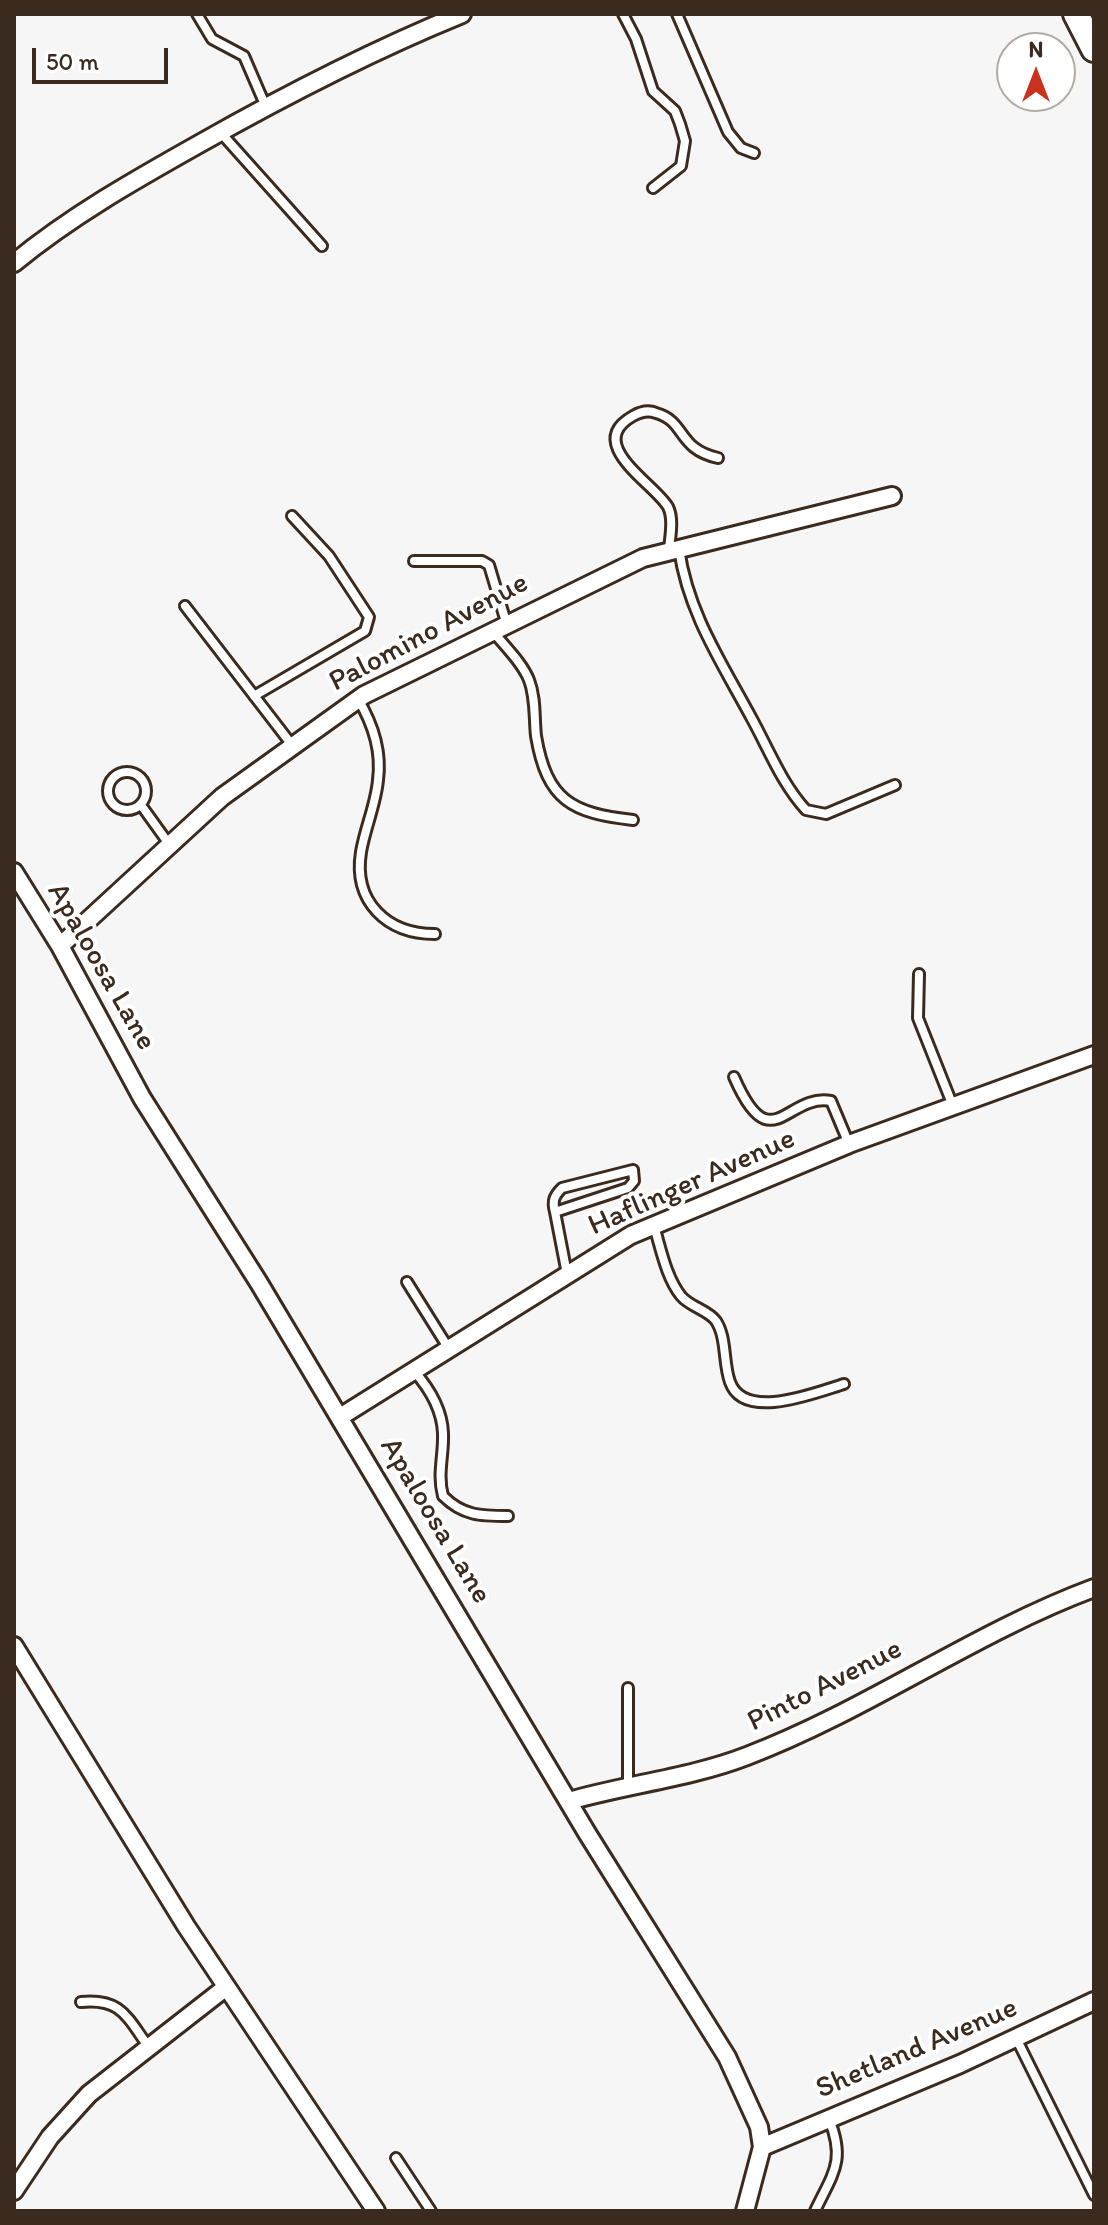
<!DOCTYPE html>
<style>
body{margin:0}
#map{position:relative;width:1108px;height:2225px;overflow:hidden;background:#f7f6f6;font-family:Itim,sans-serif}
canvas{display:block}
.frame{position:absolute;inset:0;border:16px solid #3b2a1e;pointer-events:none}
.north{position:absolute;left:996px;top:32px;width:80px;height:80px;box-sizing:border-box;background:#fff;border:2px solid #b1aaa5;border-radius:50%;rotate:0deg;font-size:22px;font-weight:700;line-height:32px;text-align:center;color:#3b2a1e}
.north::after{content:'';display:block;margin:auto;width:28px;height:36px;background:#c8321e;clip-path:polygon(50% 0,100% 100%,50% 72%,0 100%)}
.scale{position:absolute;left:32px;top:48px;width:136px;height:36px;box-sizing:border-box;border:4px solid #3b2a1e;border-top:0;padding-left:10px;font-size:24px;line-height:28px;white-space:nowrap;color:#3b2a1e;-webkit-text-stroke:6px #fff;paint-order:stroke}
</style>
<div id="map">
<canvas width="1108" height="2225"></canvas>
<div class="frame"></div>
<div class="north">N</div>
<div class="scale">50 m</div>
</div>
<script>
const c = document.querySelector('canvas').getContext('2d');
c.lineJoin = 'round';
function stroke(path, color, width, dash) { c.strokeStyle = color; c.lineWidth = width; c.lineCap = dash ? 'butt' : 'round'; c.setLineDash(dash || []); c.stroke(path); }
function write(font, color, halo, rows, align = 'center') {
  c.font = font + ' Itim,sans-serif'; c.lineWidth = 8; c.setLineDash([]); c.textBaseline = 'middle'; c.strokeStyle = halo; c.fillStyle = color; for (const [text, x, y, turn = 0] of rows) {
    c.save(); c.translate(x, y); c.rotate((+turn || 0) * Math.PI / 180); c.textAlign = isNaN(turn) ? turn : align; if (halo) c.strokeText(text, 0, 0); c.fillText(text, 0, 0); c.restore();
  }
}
const lane = new Path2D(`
 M197,14L212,39L244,56L266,107
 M623,14L636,39L653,91L675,111L680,124L685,141L681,166L653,188
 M677,14L728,132L741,148L754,153
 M221,133L322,246
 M679,549C688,613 722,663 752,719C769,750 782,784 806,810L826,814L895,785
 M669,550C670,537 674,519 668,507C655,484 583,444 633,416C640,412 649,410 656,413C686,421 677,449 718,458
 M414,561H482L489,565L506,622
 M185,606L292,745
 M492,630C504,646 522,662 529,680C536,698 534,718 536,736C547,801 572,813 633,820
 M254,696L365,631L369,617L329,556L292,516
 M358,699C373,724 382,750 378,780C376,804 365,828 361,852C353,902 387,934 435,934
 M108 791a19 19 0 1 1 38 0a19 19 0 1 1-38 0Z
 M141,805L169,844
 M919,974L918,1018L953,1106
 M734,1077C771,1162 786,1093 831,1101L849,1144
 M555,1212L628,1188L634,1181L633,1170L562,1188C554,1196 552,1201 555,1212L567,1274
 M654,1226C661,1249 666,1277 681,1296C690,1307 708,1310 716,1321C727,1338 723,1363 730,1382C744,1422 817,1392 844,1384
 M407,1282L449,1349
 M414,1371C429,1388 442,1409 443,1433C444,1455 437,1474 443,1496C463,1516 481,1516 508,1516
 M628,1786V1688
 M81,2002C121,1998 127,2017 148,2046
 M1016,2038L1094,2195
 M396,2158L431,2211
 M815,2211C833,2173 846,2161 829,2119`);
const street = new Path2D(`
 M14,263C71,216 135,180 199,144C284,96 371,51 462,14
 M14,872L60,946L142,1098L259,1283L587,1833L727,2057L759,2127L762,2147L745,2211
 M60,946L222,797L364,695L643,558L892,496
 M340,1417L631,1235L849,1144L1094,1055
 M14,1646L186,1926L376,2211
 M569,1801C628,1784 690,1778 747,1756C868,1710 973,1633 1094,1588
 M762,2147L960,2064L1094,2001
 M14,2191L50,2137L89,2094L225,1988`);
const primary = new Path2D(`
 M1076,14L1094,49`);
const streetNames = [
 ["Palomino Avenue",429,633,-28],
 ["Apaloosa Lane",101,967,60],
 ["Haflinger Avenue",692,1183,-24],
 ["Apaloosa Lane",435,1521,59],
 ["Pinto Avenue",825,1686,-27],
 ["Shetland Avenue",917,2049,-23]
];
stroke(lane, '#3b2a1e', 14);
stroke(street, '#3b2a1e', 22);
stroke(primary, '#3b2a1e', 30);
stroke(lane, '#fff', 8);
stroke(street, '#fff', 16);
stroke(primary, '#fff', 24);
write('30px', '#3b2a1e', '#fff', streetNames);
</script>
